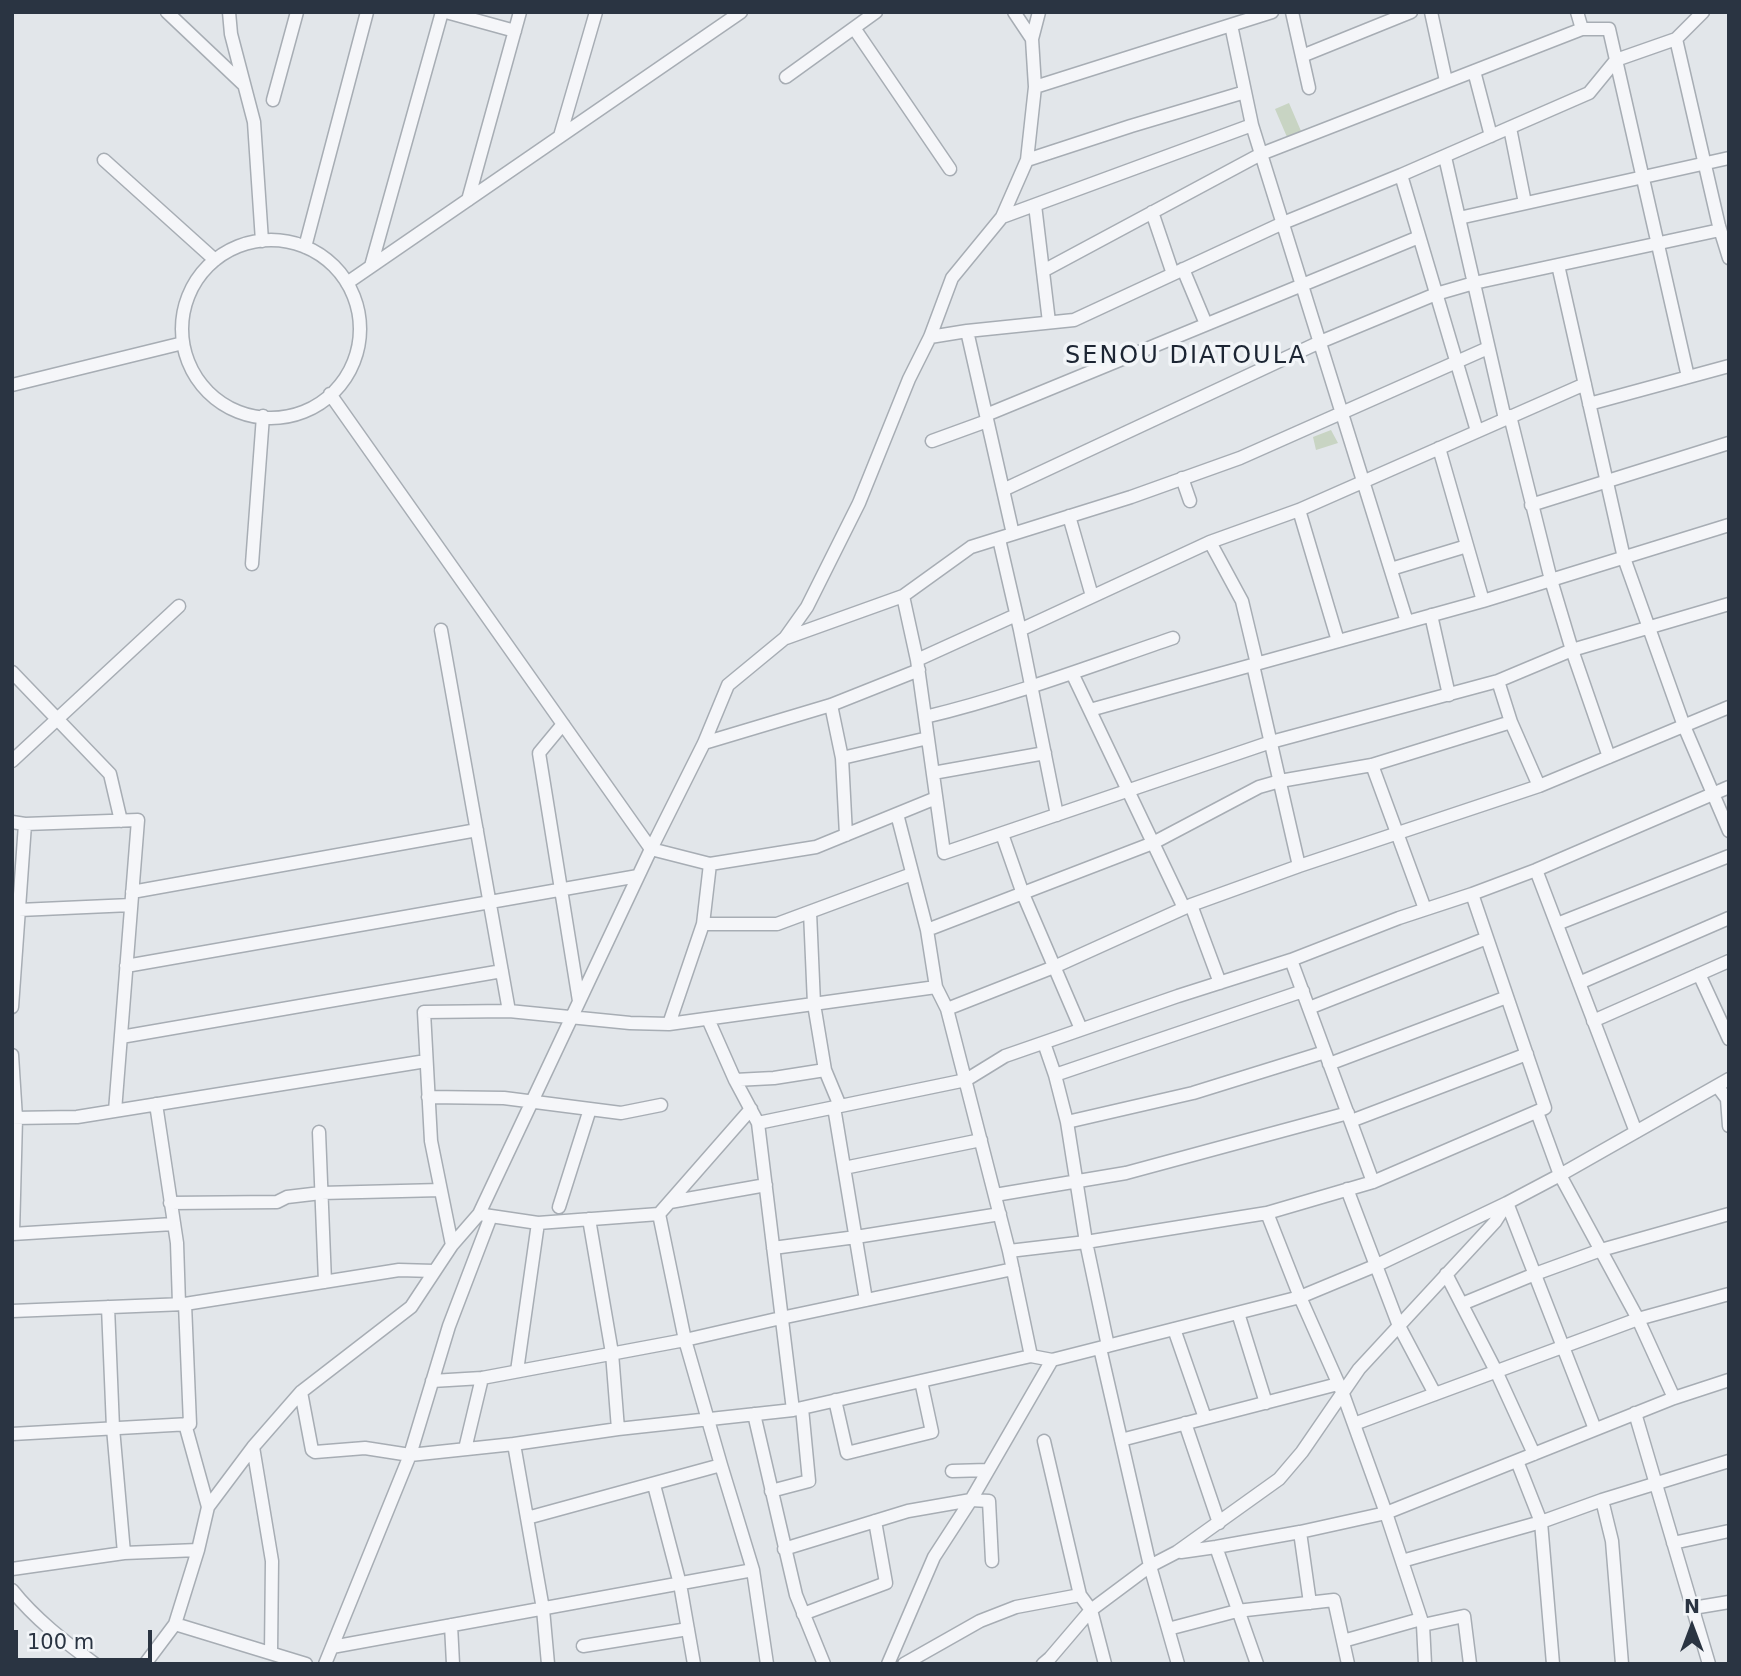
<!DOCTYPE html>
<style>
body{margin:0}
#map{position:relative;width:1741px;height:1676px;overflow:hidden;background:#e2e6ea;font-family:"DejaVu Sans",sans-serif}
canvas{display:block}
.frame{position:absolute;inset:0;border:14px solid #2a3442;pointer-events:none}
.north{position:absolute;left:1657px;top:1592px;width:70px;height:70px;-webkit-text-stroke:5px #f2f5f8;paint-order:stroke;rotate:0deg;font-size:19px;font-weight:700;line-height:28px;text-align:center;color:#2a3442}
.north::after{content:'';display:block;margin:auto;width:24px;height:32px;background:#2a3442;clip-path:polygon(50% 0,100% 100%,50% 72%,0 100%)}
.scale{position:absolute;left:14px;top:1630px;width:138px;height:32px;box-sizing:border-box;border:4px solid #2a3442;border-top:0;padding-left:9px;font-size:21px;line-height:24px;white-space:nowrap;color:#2a3442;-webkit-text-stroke:5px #f2f5f8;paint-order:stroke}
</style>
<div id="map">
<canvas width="1741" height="1676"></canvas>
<div class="frame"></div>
<div class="north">N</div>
<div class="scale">100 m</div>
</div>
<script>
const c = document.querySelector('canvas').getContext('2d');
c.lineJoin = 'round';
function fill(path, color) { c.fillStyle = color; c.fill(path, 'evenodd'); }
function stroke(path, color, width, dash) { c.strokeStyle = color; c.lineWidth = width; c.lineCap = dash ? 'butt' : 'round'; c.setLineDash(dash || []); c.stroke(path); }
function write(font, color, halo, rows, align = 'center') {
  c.font = font + ' "DejaVu Sans",sans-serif'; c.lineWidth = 7; c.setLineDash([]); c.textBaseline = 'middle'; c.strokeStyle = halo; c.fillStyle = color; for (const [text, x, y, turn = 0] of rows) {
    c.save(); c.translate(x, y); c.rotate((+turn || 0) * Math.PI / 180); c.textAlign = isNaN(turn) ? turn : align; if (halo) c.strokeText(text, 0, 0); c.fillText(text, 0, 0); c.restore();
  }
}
const green = new Path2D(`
 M1289,103L1301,131L1287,137L1275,109Z
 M1331,430L1338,443L1316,450L1313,437Z`);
const minor = new Path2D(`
 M167,12L243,84
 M229,12L231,34L254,122L262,241
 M446,12L515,31
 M1014,12L1032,39
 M1292,12L1309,88
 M1431,12L1446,81
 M1577,12L1582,29H1609L1688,377
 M1231,25L1252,125L1407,622
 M854,28L950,169
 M1676,39L1719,226L1729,258
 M1302,56L1411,12
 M1474,71L1491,136
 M786,77L876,12
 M1035,87L1272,12
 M273,100L297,12
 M1510,128L1525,203
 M560,136L596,12
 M1445,157L1505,419
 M104,160L215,260
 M1027,160L1131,126L1245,92
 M1401,175L1477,431
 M468,200L520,12
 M1035,205L1049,322
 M1152,212L1173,274
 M1002,217L1252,125
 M1459,218L1729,158
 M182 329a89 89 0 1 1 178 0a89 89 0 1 1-178 0Z
 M305,247L367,12
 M1558,265L1624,558L1684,726L1729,831
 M371,266L442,12
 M1183,269L1206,324
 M1043,271L1261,154L1582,29
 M347,283L741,12
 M967,331L1013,534
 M930,337L967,331L1074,320L1283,223L1401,175L1589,93L1616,60L1676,39L1703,12
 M12,385L183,343
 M330,394L651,849L710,864L816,847L936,798
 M1589,404L1729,366
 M986,415L1419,237
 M1510,416L1551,580L1572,650L1609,757
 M932,441L987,421
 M1439,448L1483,601
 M1182,478L1190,501
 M1003,490L1320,342L1436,294L1474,283L1720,230
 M1531,505L1729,443
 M1299,510L1338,641
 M1069,516L1092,596
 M999,539L1020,630L1057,815
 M1210,542L1242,601L1257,664
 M252,564L263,416
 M1391,569L1467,546
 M903,596L917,660L944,853L1271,742L1498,681L1572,650L1729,604
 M1431,615L1449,695
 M441,630L509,1011
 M1020,630L1210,542L1299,510L1585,384
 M786,638L903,596L971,547L1131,497L1240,458L1488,348
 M917,660L1016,615
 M1253,665L1299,866
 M12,672L110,774L121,821
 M1072,673L1184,908
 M1498,681L1511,722
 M831,705L842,758L846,835
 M1090,710L1483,601L1729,525
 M925,717C1009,697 1091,666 1173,638
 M563,724L539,753L579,1001
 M704,743L831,705L919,670
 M842,758L928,738
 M12,761L179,606
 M1372,765L1425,909
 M933,773L1045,753
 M897,814L927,930L936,987L947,1009L1009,1251L1031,1356
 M12,822L25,824L138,820L115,1111
 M1002,834L1023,894L1081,1029
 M1536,870L1636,1132
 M132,892L477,830
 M1191,905L1220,983
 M19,910L131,905
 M810,912L814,1004L825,1070L840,1106
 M703,924H777L912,874
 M1557,924L1729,856
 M927,930L1153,843L1259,787L1280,781L1372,765L1511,722L1539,786
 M1291,960L1373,1182
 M126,966L638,876
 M1699,974L1729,1039
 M1579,983L1729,918
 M12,1007L25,824
 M1309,1008L1487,938
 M947,1009L1054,967L1191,905L1299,866L1539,786L1729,707
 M1593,1021L1729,961
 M669,1024L703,924L710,864
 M121,1037L502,971
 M1044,1043L1055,1075L1067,1122L1086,1242L1108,1346
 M12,1055L16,1118L13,1234
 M1329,1064L1507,997
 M1055,1075L1303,991
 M735,1080L774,1078L825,1070
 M1718,1087L1727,1099L1729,1126
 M428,1097L504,1098L621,1113L661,1105
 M156,1104L177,1243L179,1304
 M834,1107L866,1300
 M1537,1112L1560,1175L1638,1319L1674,1398
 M12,1118L77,1117L426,1061
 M1351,1121L1527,1054
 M1067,1122L1193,1093L1325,1052
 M758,1123L966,1080L1005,1056L1178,996L1291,960L1399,918L1472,894L1536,870L1729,787
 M319,1132L325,1282
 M844,1168L981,1140
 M1347,1189L1399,1326L1435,1394
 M995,1195L1126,1173L1348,1113
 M670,1202L766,1185
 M170,1203L277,1202L287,1197L321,1193L441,1190
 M559,1207L590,1109
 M1267,1213L1373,1182L1545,1108L1472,894
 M659,1214L685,1340L721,1465L753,1570L767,1664
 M484,1215L538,1223L659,1214L751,1109
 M589,1219L612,1353L618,1429
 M12,1234L173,1224
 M452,1245L431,1141L424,1012L509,1011L630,1023L669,1024L936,987
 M773,1248L856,1237L1000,1214
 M1009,1251L1086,1242L1267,1213L1300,1297L1343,1394L1386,1513L1423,1625L1425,1664
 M1446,1274L1496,1371L1534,1454
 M185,1304L399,1270L434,1271
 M1462,1304L1535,1274L1601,1250L1729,1214
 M108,1307L113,1428L124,1553
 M12,1311L185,1304L190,1424L12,1434
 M1238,1313L1266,1403
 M1174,1329L1205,1418
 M1100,1348L1150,1566L1178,1664
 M517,1371L538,1223
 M432,1381L482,1378L685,1340L781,1318L1013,1269
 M301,1392L312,1450L315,1452L365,1448L410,1455L514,1444L618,1429L793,1410L758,1123L735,1080L708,1019
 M835,1400L847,1453L932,1432L921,1381
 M793,1410L1031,1356L1052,1360L1300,1297L1377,1265L1507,1203L1595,1429
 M1635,1413L1709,1664
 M754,1414L796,1595L824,1664
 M1185,1423L1219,1523
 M185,1424L208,1507
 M1354,1424L1638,1319L1729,1294
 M1121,1440L1338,1384
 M1044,1441L1080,1595L1091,1610L1105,1664
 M514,1444L543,1609L548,1664
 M253,1447L272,1561L271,1653
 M465,1449L482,1378
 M1517,1461L1541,1522L1553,1664
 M952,1471L988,1470
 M654,1485L680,1584L694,1664
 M771,1491L809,1481L802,1408
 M1602,1500L1612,1541L1622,1664
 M527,1518L721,1465
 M1300,1532L1310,1603
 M1673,1543L1729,1531
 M1216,1547L1257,1664
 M784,1549L908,1511L971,1500L989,1501L992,1561
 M1181,1552L1216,1547L1300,1532L1386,1513L1674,1398L1729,1380
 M1402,1561L1541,1522L1602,1500L1729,1461
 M12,1569L124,1553L198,1550
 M12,1590C35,1619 65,1642 95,1664
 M1693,1608L1729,1602
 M803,1614L886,1583L875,1521
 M175,1624L306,1664
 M451,1625L453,1664
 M1423,1625L1464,1616L1470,1664
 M1168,1629L1237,1611L1334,1600L1348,1664
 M1343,1641L1421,1619
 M583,1646L688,1629
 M332,1647L753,1570
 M145,1664L175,1624L198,1550L208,1507L253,1447L301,1392L411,1307L452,1245L479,1214L651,849L704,743L728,685L785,638L807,607L859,503L909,379L930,337L952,278L1002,217L1027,160L1035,87L1032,39L1039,12
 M325,1664L410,1455L449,1326L491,1216
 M888,1664L934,1557L971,1500L1052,1360
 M904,1664L980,1621L1016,1607L1080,1595
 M1043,1664L1050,1658L1091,1610L1150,1566L1177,1552L1279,1479L1302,1452L1359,1369L1495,1222L1507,1203L1560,1175L1729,1079`);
const quarterNames = [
 ["SENOU DIATOULA",1186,357]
];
fill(green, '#c8d4c3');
stroke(minor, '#a7adb4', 15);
stroke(minor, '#f5f6f9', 12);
c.letterSpacing = '2px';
write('24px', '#1c2533', '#f2f5f8', quarterNames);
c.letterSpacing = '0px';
</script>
